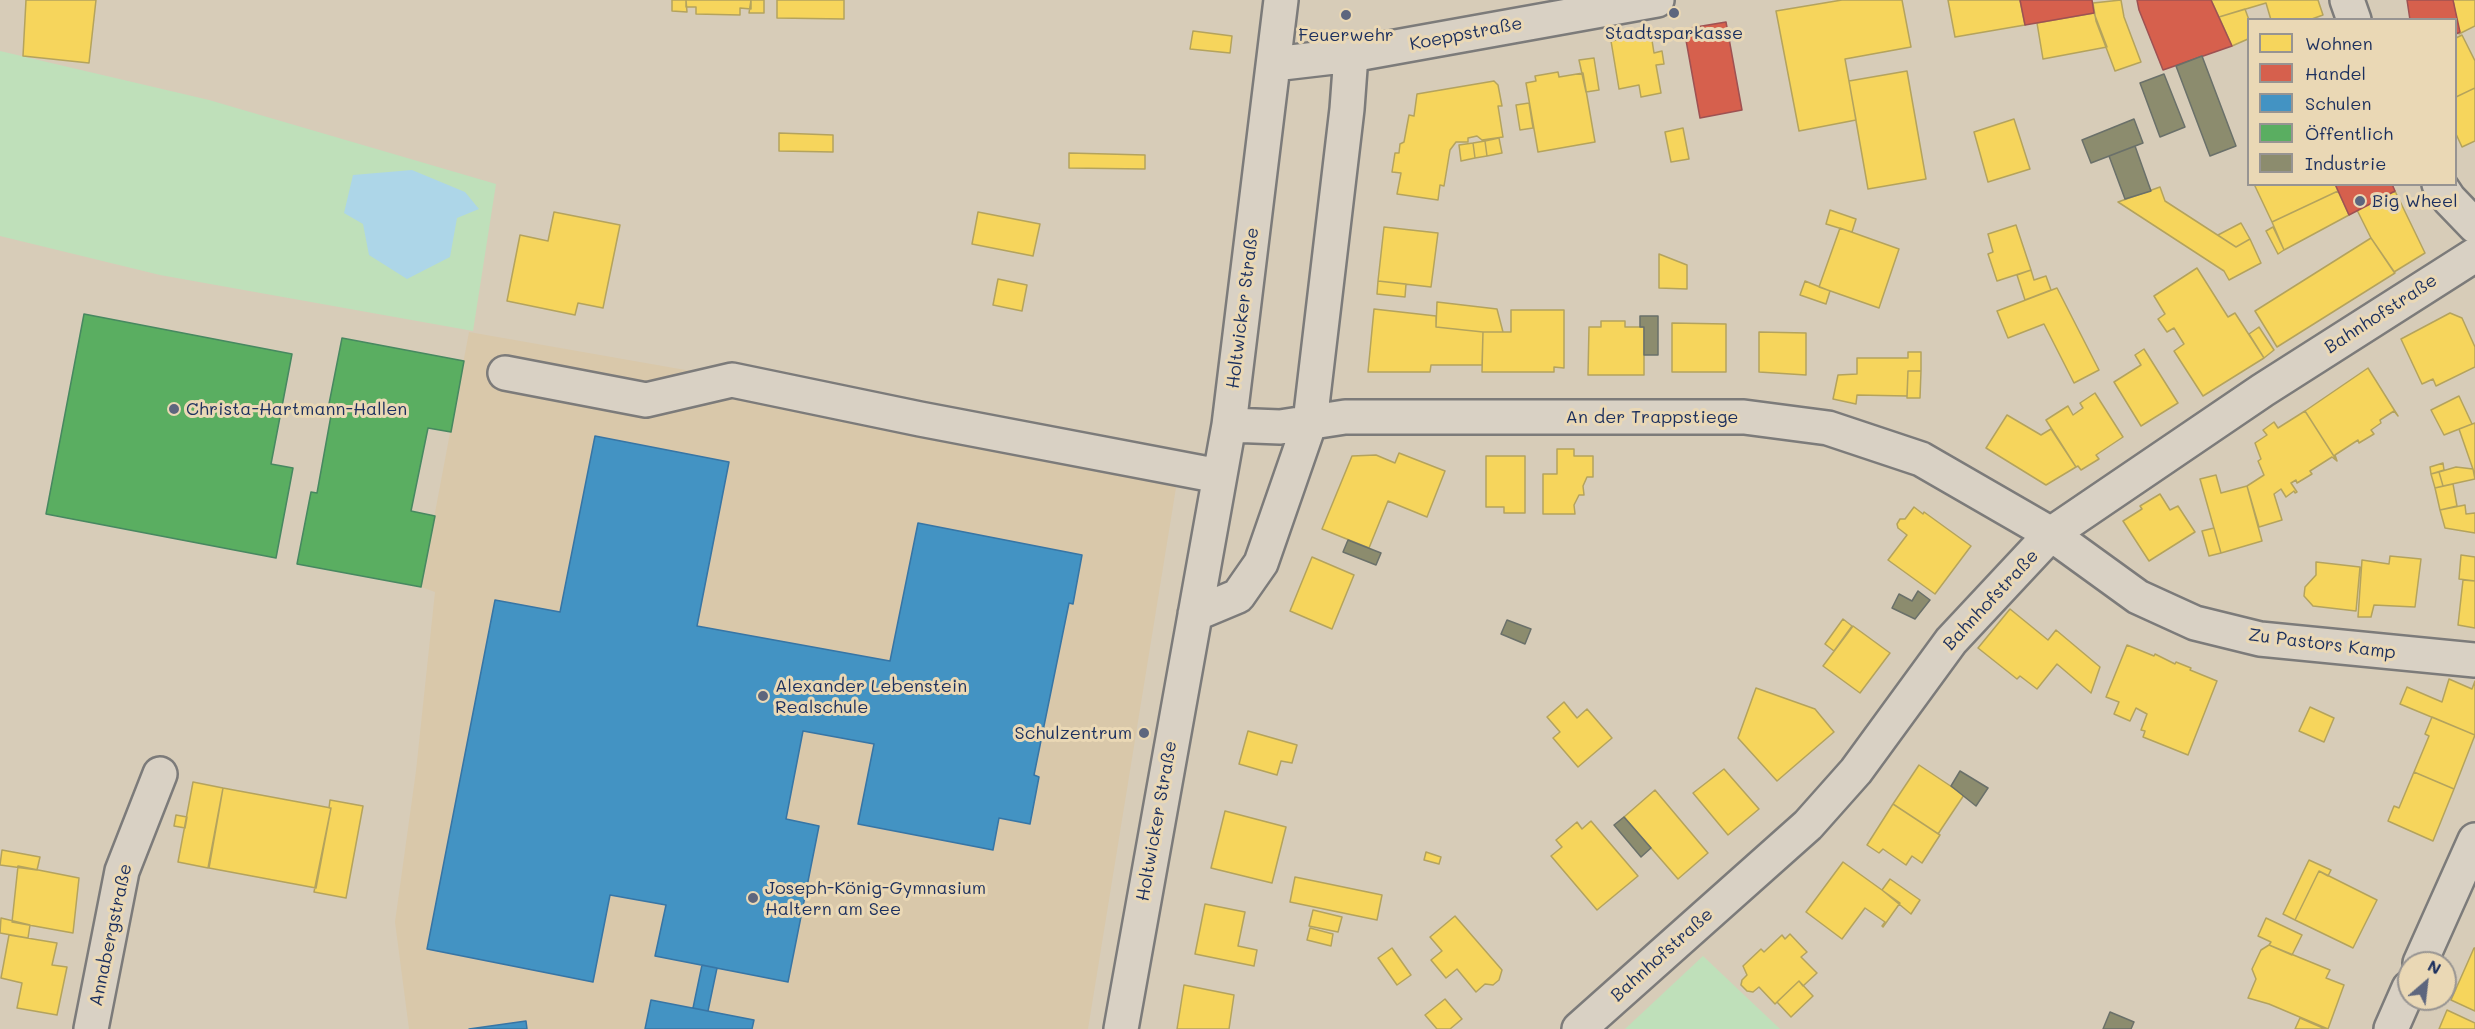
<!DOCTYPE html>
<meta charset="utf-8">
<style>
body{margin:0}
#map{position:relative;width:2475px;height:1029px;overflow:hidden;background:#d7ccb8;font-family:Mali,sans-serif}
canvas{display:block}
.legend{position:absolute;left:2247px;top:18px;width:210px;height:168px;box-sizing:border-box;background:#ead8b5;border:2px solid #979492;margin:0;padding:8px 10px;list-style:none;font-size:18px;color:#1b2f5e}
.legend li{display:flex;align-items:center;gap:12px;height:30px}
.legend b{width:30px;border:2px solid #979492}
.north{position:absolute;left:2397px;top:951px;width:60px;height:60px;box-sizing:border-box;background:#ead8b5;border:2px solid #979492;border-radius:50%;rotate:28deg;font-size:16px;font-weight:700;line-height:24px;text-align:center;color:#1b2f5e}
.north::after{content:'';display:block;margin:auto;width:21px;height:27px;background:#5d667e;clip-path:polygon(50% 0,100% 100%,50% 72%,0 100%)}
</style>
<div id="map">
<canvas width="2475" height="1029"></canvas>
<ul class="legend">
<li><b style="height:16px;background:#f6d55c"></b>Wohnen</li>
<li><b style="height:16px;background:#d6604d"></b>Handel</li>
<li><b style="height:16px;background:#4393c3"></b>Schulen</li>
<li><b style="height:16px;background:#5aae61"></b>Öffentlich</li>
<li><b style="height:16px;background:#8c8c6e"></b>Industrie</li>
</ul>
<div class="north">N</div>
</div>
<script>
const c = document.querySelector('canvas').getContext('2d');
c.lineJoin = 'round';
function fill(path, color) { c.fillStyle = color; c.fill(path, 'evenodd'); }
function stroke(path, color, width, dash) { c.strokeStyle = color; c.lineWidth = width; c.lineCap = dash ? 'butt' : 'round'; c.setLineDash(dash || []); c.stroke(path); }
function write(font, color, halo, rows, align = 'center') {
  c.font = font + ' Mali,sans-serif'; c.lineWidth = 6; c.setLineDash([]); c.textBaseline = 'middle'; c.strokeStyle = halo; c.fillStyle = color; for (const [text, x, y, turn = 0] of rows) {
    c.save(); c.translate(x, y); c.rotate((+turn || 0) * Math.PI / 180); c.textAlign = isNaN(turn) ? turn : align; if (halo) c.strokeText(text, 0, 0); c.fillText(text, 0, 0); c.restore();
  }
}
const built = new Path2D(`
 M469,332L1181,457L1088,1029H409L395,922L416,771L435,592L421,587Z`);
const green = new Path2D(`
 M0,51L209,100L496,184L473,331L160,275L0,236Z
 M1703,956L1780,1029H1625Z`);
const water = new Path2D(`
 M412,170L465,192L479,209L457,218L450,257L407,279L369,255L363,224L344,213L353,175Z`);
const homes = new Path2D(`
 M26,0H96L89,63L23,56Z
 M672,0H686L687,12L672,11Z
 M686,0H751V9L740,8V15L696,14V7H686Z
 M751,0H764V13H749Z
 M777,0H844V19L777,18Z
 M1842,0H1902L1911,47L1845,59L1856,120L1799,131L1776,11Z
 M1948,0H2020L2025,25L1955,37Z
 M2121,0L2124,17L2141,62L2115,71L2096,21L2093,3Z
 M2211,0H2318L2323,15L2309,20H2271L2266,3L2219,17Z
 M2453,0H2475V26L2459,34Z
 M2245,9L2249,20L2248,39L2232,46L2219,17Z
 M2094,13L2107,47L2043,59L2037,23Z
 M1193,31L1232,36L1230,53L1190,49Z
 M1651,34L1654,53L1662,51L1664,64L1656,65L1661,93L1641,97L1639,85L1619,89L1611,41Z
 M2462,35L2475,61V88L2456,97V38Z
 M1594,58L1599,90L1586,92L1579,60Z
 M1907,71L1926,179L1868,189L1849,81Z
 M1558,72L1559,77L1583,73L1595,142L1538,152L1526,83L1536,81L1535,76Z
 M1494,81L1498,85L1502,106H1498L1503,137L1482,140L1477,136L1468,138V142H1456L1450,150L1444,186L1440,185L1438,200L1397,194L1401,173L1392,172L1395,153H1399L1400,144L1404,142L1409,115L1414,116L1417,94Z
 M2475,88V141L2462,147L2456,134V97Z
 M1529,103L1533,128L1520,130L1516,105Z
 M2014,119L2030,169L1988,182L1974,132Z
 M1683,128L1689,159L1671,162L1665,132Z
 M779,133L833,135V152L779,151Z
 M1499,138L1502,153L1487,156L1485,141Z
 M1485,141L1487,156L1475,158L1473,143Z
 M1473,143L1475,158L1461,161L1459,145Z
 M1069,153L1145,155V169L1069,168Z
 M2254,184H2335L2338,191L2272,222Z
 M2160,187L2165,201L2236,247L2250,239L2261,263L2229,280L2224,271L2118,202Z
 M2338,191L2349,215L2284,250L2272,222Z
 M2395,191L2425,253L2394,272L2371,238L2357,210Z
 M1830,210L1856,219L1852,232L1826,224Z
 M554,212L620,225L603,308L578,303L575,315L507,301L520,235L548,241Z
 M978,212L1040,224L1033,256L972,244Z
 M2241,223L2250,239L2236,247L2218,235Z
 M2016,225L2031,270L1997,281L1988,254L1993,252L1988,234Z
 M1384,227L1438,233L1431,287L1378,281Z
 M2273,227L2284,250L2278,254L2266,231Z
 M1840,228L1899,249L1879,308L1819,287Z
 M2371,238L2395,273L2277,347L2255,311Z
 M1659,254L1687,265V289L1659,288Z
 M2197,268L2228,317L2235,313L2264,358L2203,396L2174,351L2184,344L2174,328L2167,332L2158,319L2165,314L2154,296Z
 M2031,270L2034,280L2046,276L2051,290L2025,300L2017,275Z
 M998,279L1027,285L1022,311L993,305Z
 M1378,281L1406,284L1405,297L1377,294Z
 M1805,281L1830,291L1826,304L1800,295Z
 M2057,288L2099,370L2074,383L2044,324L2008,338L1997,311Z
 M1437,302L1497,309L1503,332H1483L1436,327Z
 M1374,309L1436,316V327L1483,332L1482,365H1431L1430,372H1368Z
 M1511,310H1564V368L1554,367V372H1482L1483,332H1511Z
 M2450,313L2462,318L2475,347V367L2436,386L2433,379L2422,384L2401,339Z
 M1601,321H1625V327H1644V375H1588L1589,327H1601Z
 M1672,323L1726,324V372H1672Z
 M2259,327L2274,350L2264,358L2249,334Z
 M1759,332L1806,333V375L1759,372Z
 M2144,349L2178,403L2141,426L2114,382L2141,365L2135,355Z
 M1908,352H1921V371H1908L1907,396L1857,395L1856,404L1833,399L1838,375L1857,374V358H1908Z
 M2368,368L2398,416L2394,411L2380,420L2381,423L2371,430L2374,434L2359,443L2358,440L2335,455L2337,461L2305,411Z
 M1908,371H1921L1920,398H1907Z
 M2095,393L2123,437L2096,455L2099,459L2081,470L2078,466L2076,467L2046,420L2068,406L2073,415L2083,408L2080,403Z
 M2459,396L2472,424L2444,435L2431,410Z
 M2305,411L2337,461L2332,457L2310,471L2312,474L2297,483L2296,480L2291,483L2297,492L2295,493L2294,491L2286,497L2281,489L2274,494L2282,520L2259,527L2247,486L2264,475L2258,461L2261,459L2255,443L2267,435L2263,430L2274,422L2278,428Z
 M2007,415L2041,435L2051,429L2076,467L2046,485L1986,448Z
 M2475,423V475L2459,429Z
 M1557,449H1574V456H1593V477H1587L1583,486L1584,495H1579L1574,505L1575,514H1543V474H1557Z
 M1399,453L1445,471L1427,517L1388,501L1369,548L1322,529L1352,456L1376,455L1395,463Z
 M1486,456H1525V513H1504V507H1486Z
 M2443,463L2444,470L2431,474L2430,467Z
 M2456,467L2473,469L2475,479L2443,486L2439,472Z
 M2439,472L2443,486L2435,488L2431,474Z
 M2216,475L2221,493L2247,486L2262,541L2221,553L2200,479Z
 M2453,484L2457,506L2440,510L2435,488Z
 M2160,494L2170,510L2178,506L2195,532L2149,561L2123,521L2142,509L2140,506Z
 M2465,505L2466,514L2475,513V533L2445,528L2440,510Z
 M1914,507L1923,514L1924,512L1971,546L1935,594L1888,560L1907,535L1898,528L1897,524L1900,519H1905Z
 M2214,528L2221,553L2209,556L2202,531Z
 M2461,555L2475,557V581L2459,579Z
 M2390,556L2421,559L2415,607L2374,605L2371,617H2358L2362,560L2389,564Z
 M1312,557L1354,575L1332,629L1290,611Z
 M2316,562L2360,567L2356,611L2313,606L2304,596L2305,587L2316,575Z
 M2463,580L2475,581V628L2458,625Z
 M2010,609L2048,640L2056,630L2100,667L2091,693L2057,664L2037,689L2020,676L2017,679L1978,648Z
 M1843,619L1852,626L1834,651L1825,644Z
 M1853,626L1890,653L1860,693L1823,666Z
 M2127,645L2154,656L2155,654L2175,664L2176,662L2191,668L2190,670L2217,681L2188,755L2143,737L2145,731L2141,730L2147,714L2136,708L2130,721L2114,714L2119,702L2106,697Z
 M2449,679L2472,689L2475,681V735L2400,704L2407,687L2442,702Z
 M1756,688L1815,709L1834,732L1777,781L1738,738Z
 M1564,702L1577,718L1587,709L1612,738L1578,767L1553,738L1560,732L1547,717Z
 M2310,707L2334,718L2324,742L2299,731Z
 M2432,717L2475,735L2454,789L2414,772L2429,736L2425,734Z
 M1248,731L1297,745L1292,763L1281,761L1277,775L1239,764Z
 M1919,765L1964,795L1938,834L1893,804Z
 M1724,769L1759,809L1728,835L1693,793Z
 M2414,772L2454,789L2433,841L2388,821L2394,806L2399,808Z
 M193,782L223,788L208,868L178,862Z
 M223,788L331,808L316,888L209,868Z
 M1655,790L1708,853L1678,879L1624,817Z
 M330,800L363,806L346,898L314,892L331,808H329Z
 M1893,804L1940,835L1922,863L1912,856L1906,865L1883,849L1879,853L1867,845Z
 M1225,811L1286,827L1272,883L1211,868Z
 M176,815L187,817L185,828L174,826Z
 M1591,821L1638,876L1597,910L1551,856L1562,847L1556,840L1577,822L1582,829Z
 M2,850L40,857L37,870L0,865Z
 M1426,852L1441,857L1439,864L1424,860Z
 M2309,860L2331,870L2328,876L2319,871L2295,920L2283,914Z
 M1843,862L1900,903L1883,927L1882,926L1885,922L1865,908L1842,939L1806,912Z
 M18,866L79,878L73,933L12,922Z
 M2319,871L2377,900L2353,948L2295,920Z
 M1295,877L1382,895L1377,920L1290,902Z
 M1890,879L1920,900L1911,914L1882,890Z
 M1205,904L1245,912L1238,946L1257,950L1254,966L1195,954Z
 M1313,910L1342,917L1338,932L1309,926Z
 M1455,916L1502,970L1499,980L1493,985L1485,984L1476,992L1457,969L1446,978L1431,960L1442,951L1430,937Z
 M1,918L30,925L28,938L0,933Z
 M2266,918L2302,935L2292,955L2269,945L2271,942L2258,936Z
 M1310,928L1333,934L1331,946L1307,940Z
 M1790,934L1807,952L1801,957L1817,973L1803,986L1799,981L1775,1004L1759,987L1753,992L1747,991L1741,985L1742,980L1747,975L1743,966L1761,949L1764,952L1782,935L1785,939Z
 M9,935L57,943L52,965L67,967L57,1015L17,1008L22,983L1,978Z
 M2269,945L2330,970L2326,978L2344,985L2328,1029L2269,1004L2248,998L2256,979L2252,969L2261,950Z
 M1392,948L1411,975L1397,985L1378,958Z
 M2474,948H2475V1011L2451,1000Z
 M1799,981L1813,996L1791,1017L1777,1002Z
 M1184,985L1234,995L1229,1029H1177Z
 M1445,999L1462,1019L1450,1029H1437L1425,1015Z
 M2447,1010L2475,1023V1029H2439Z
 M2300,1018L2325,1029H2295Z`);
const shops = new Path2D(`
 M2020,0H2092L2094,13L2025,25Z
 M2137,0H2211L2232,46L2163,70L2139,10Z
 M2407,0H2453L2460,32L2456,34V20H2410Z
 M1726,22L1742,110L1700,118L1684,29Z
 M2335,184H2392L2395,191L2349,215Z`);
const schools = new Path2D(`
 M595,436L729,462L697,626L890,661L918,523L1082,555L1073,604L1069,603L1034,775L1039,777L1030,824L999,818L993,850L858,824L874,744L803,731L786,819L819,826L788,982L655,956L666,905L610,895L593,982L427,949L495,600L560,612Z
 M702,965L717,968L708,1011L693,1008Z
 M651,1000L754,1020L752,1029H645Z
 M526,1021L527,1029H469Z`);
const public = new Path2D(`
 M84,314L292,354L271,464L293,468L276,558L46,514Z
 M342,338L464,361L451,432L428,428L411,511L435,516L421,587L297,564L311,492L317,493L332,410L328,409Z`);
const industry = new Path2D(`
 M2202,56L2236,146L2210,156L2176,66Z
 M2164,74L2185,127L2160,137L2140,83Z
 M2134,119L2143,143L2091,163L2082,140Z
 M2135,146L2151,191L2125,199L2109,156Z
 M1640,316H1658V355H1644V327H1640Z
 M1348,540L1381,553L1376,565L1343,552Z
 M1918,591L1930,600L1915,619L1892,608L1899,594L1912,601Z
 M1507,620L1531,629L1525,644L1501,634Z
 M1960,771L1988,788L1976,806L1951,786Z
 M1624,817L1651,848L1641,857L1614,825Z
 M2110,1012L2134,1022L2131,1029H2103Z`);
const minor = new Path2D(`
 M1274,64L1351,55L1657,0
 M505,373L646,400L732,380L920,419L1219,476
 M1229,425L1280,427L1345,417H1744L1828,428L1921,459L2051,534L2138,597L2195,623L2260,639L2475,660
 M1195,614L1238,596L1261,563L1310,422L1347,109L1351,55
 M2420,963L2475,840
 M91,1029L122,871L160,774
 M1121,1029L1229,425L1281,0
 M1579,1029L1808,825L1856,771L1951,641L2051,534L2263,390L2475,255
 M2391,1029L2409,988`);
const major = new Path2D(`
 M2347,0L2354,20
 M2439,184L2449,199L2475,226`);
const markers = [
 [1674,13,6,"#5d667e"],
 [1346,15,6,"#5d667e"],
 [2360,201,6,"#5d667e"],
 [174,409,6,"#5d667e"],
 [763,696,6,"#5d667e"],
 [1144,733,6,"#5d667e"],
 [753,898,6,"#5d667e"]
];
const poiNames = [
 ["Stadtsparkasse",1674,33,"center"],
 ["Feuerwehr",1346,35,"center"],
 ["Big Wheel",2372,201],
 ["Christa-Hartmann-Hallen",186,409],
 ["Alexander Lebenstein",775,686],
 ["Realschule",775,707],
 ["Schulzentrum",1132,733,"right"],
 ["Joseph-König-Gymnasium",765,888],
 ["Haltern am See",765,909]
];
const streetNames = [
 ["Koeppstraße",1466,34,-11],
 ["Holtwicker Straße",1243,308,-83],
 ["Bahnhofstraße",2381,314,-33],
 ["An der Trappstiege",1652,417],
 ["Bahnhofstraße",1991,600,-47],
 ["Zu Pastors Kamp",2322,644,7],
 ["Holtwicker Straße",1157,821,-80],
 ["Annabergstraße",111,935,-78],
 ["Bahnhofstraße",1662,955,-42]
];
fill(built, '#d9c8aa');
fill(green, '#bfe0ba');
fill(water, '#add6e8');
fill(homes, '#f6d55c');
stroke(homes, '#b4a35d', 1.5);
fill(shops, '#d6604d');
stroke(shops, '#9e5152', 1.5);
fill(schools, '#4393c3');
stroke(schools, '#3775a5', 1.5);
fill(public, '#5aae61');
stroke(public, '#478860', 1.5);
fill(industry, '#8c8c6e');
stroke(industry, '#6a7069', 1.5);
stroke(minor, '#7c7b7a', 38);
stroke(major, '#7c7b7a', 38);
stroke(minor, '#d9d1c4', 33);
stroke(major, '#d9d1c4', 33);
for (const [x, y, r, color] of markers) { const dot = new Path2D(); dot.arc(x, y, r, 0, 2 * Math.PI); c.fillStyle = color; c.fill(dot); stroke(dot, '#ead8b5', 2); }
write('18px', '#1b2f5e', '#ead8b5', poiNames, 'left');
write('18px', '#1b2f5e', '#ead8b5', streetNames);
</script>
